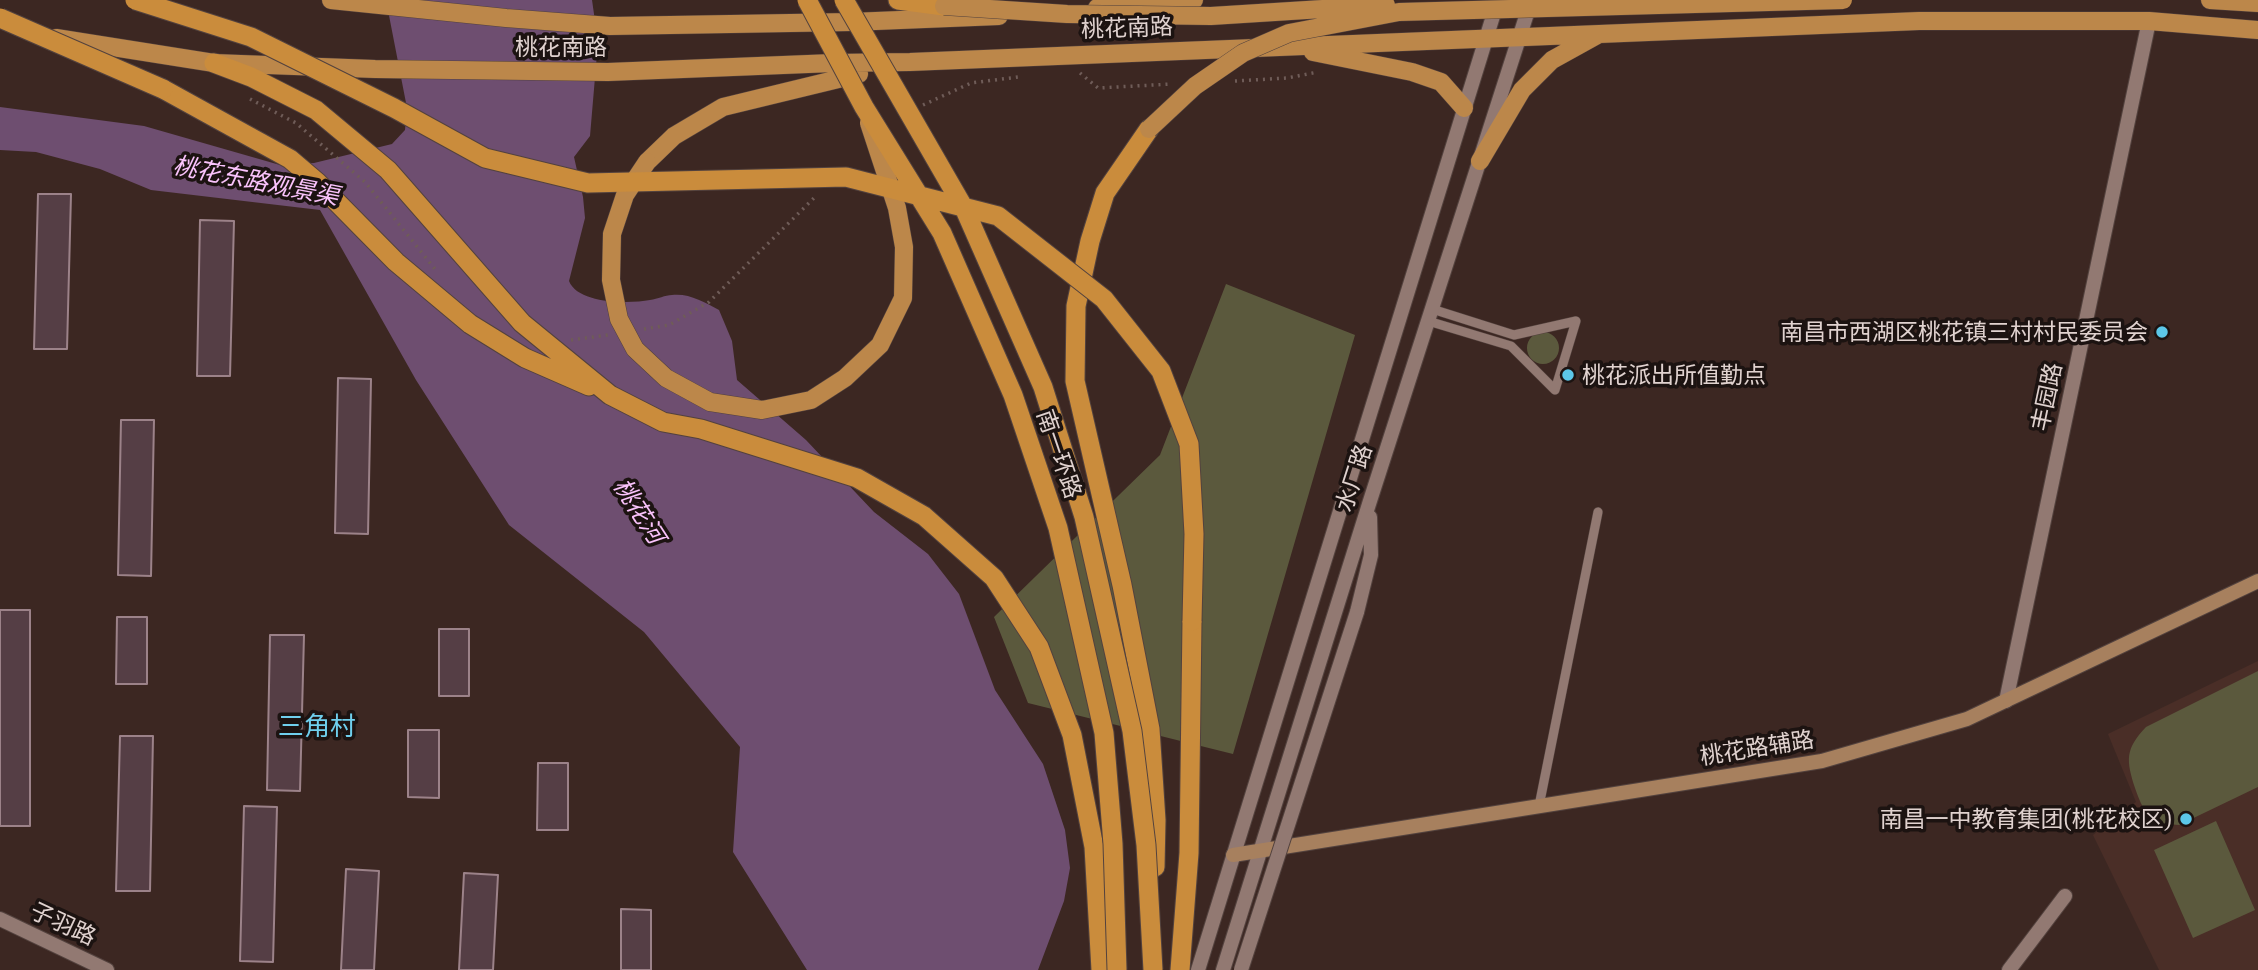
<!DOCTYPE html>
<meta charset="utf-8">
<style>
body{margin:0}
canvas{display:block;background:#3c2722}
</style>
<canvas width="2258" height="970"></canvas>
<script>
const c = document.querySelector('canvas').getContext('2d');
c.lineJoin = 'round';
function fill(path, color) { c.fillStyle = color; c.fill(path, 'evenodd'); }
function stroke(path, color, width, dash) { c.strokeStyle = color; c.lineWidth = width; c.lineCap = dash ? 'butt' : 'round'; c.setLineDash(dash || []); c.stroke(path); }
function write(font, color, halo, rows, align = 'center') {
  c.font = font + ' "Exo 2","Noto Sans SC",sans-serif'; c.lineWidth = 7; c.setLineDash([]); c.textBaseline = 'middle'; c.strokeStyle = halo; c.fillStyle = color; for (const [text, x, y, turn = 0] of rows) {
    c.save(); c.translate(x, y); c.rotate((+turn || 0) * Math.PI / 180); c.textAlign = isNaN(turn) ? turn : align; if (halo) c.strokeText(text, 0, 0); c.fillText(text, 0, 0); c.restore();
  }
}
const built = new Path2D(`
 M2258,661V970H2159L2093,835L2136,802L2108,734Z`);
const green = new Path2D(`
 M1226,284L1355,335L1233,754L1028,703L994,617L1160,455Z
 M1527 348a16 16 0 1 1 32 0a16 16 0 1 1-32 0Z
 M2258,671V787L2179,825L2155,823C2144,811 2140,803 2135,788C2126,760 2125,749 2146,727Z
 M2216,821L2255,910L2193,938L2154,850Z`);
const water = new Path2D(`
 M386,0H592L598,42L590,136L574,157L583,197L585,218L569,281C578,304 629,304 650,300C658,299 665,295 672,295C689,293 704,302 719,310L732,341L737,380L806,440L874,512L928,554L959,594L995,690L1043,764L1065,830L1070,868L1064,901L1038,970H807L733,852L740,747L644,632L509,525L416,380L320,210L151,190L100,169L36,152L0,150V107L144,126L280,165L314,163L392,144L405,130L407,108Z`);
const building = new Path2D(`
 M38,194H71L67,349H34Z
 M200,220L234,221L230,376H197Z
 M338,378L371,379L368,534L335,533Z
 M121,420H154L151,576L118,575Z
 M0,610H30V826H0Z
 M117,617H147V684H116Z
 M439,629H469V696H439Z
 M270,635H304L300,791L267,790Z
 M408,730H439V798L408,797Z
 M120,736H153L150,891H116Z
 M538,763H568V830H537Z
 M244,806L277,807L273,962L240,961Z
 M346,869L379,871L374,970H341Z
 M464,873L498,875L493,970H459Z
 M621,909L651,910V970H621Z`);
const path = new Path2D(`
 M1080,73L1098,88L1172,84
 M1235,81L1287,78L1318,72
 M250,99L296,123L365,182L435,269
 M923,105L971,83L1018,77
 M644,329L669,325L709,302L816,196
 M571,340L608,335`);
const service = new Path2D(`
 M1428,321L1511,346L1555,390L1576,321L1514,335L1432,309
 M1539,806L1598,512`);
const minor = new Path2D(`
 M2006,701L2149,21
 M2009,970L2065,896`);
const tertiary = new Path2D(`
 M1357,612L1371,555L1370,517
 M0,919L107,970
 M1198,970L1498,0
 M1223,970L1369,504L1531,1`);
const secondary = new Path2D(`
 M1233,855L1822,761L1967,719L2258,581`);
const primary = new Path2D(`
 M331,0L506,18L610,26L851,22L999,16
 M2210,0L2258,3
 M1097,8L1194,0
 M56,38L214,63L375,69L608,72L833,63L910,62L1919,21H2149L2258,30
 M1313,52L1412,72L1441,82L1464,108
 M1480,161L1522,90L1552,60L1599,34
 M647,162L674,136L723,107L859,74`);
const trunk = new Path2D(`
 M898,0L944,6
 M214,63L251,77L316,110L388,170L522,323L610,395L663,422L701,429L857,478L924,516L994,578L1039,647L1072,735L1094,847L1101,970
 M163,89L290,159L317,182L396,262L470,324L525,358L589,386
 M1149,129L1105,193L1090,241L1076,306L1075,381L1122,585L1150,729L1156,820L1155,867
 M1180,970L1189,853L1192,621`);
const tertiaryBridge = new Path2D(`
 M1241,970L1357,612`);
const primaryBridge = new Path2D(`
 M944,6L1067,14L1211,16L1386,5
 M1149,129L1195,86L1243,53L1289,33L1399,12L1843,0
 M647,162L625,195L612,234L611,280L619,319L635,349L666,378L710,402L762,410L811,400L845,378L880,345L903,298L904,247L897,208L869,123`);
const trunkBridge = new Path2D(`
 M135,0L251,37L394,108L485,158L588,183L846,177L998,216L1104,299L1161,371L1189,444L1194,534L1192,621
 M807,0L864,107L942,233L1013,395L1058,528L1104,733L1113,844L1117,970
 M844,0L965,210L1043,387L1084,517L1132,731L1146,845L1153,970
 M0,18L163,89`);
const markers = [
 [2162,332,7,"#5cc7e8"],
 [1568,375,7,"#5cc7e8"],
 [2186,819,7,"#5cc7e8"]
];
const streetNames = [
 ["桃花南路",1127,28,-2],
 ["桃花南路",561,47],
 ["丰园路",2047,397,-78],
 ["南一环路",1059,454,71],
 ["水厂路",1354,478,-72],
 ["桃花路辅路",1757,748,-9],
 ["子羽路",63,924,25]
];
const poiNames = [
 ["南昌市西湖区桃花镇三村村民委员会",2148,332],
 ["桃花派出所值勤点",1582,375,"left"],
 ["南昌一中教育集团(桃花校区)",2172,819]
];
const waterNames = [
 ["桃花东路观景渠",256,181,11],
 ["桃花河",639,511,57]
];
const quarterNames = [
 ["三角村",317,726]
];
fill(built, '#4a2e27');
fill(green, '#5b593d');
fill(water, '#6e4e70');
fill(building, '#553e45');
stroke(building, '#9c8289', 2);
stroke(service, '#53423e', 10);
stroke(minor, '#53423e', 16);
stroke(tertiary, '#53423e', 16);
stroke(secondary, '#53423e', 16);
stroke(primary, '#53423e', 19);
stroke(trunk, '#53423e', 21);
stroke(path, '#6f5c58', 3.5, [2, 5]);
stroke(service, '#927972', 9);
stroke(minor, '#927972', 14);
stroke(tertiary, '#927972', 14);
stroke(secondary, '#a7805e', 14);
stroke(primary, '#bc874a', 18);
stroke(trunk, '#ca8c3c', 19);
stroke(tertiaryBridge, '#53423e', 16, []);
stroke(primaryBridge, '#53423e', 19, []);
stroke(trunkBridge, '#53423e', 21, []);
stroke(tertiaryBridge, '#927972', 14);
stroke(primaryBridge, '#bc874a', 18);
stroke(trunkBridge, '#ca8c3c', 19);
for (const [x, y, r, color] of markers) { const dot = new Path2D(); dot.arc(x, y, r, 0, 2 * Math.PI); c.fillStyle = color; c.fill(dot); stroke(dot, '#1c1311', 2.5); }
write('23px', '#e0d2cf', '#1c1311', streetNames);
write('23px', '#e0d2cf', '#1c1311', poiNames, 'right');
write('italic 24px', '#fac3fc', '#1c1311', waterNames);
write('26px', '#6fcfed', '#1c1311', quarterNames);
</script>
